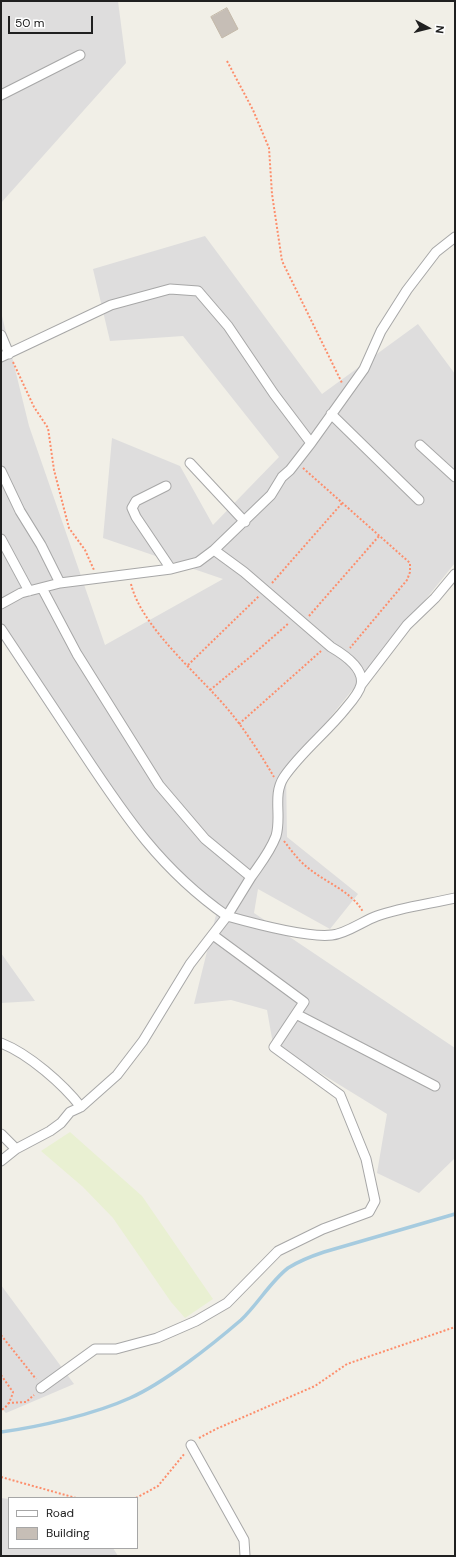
<!DOCTYPE html>
<style>
body{margin:0}
#map{position:relative;width:456px;height:1557px;overflow:hidden;background:#f1efe7;font-family:"DM Sans",sans-serif}
canvas{display:block}
.frame{position:absolute;inset:0;border:2px solid #202020;pointer-events:none}
.legend{position:absolute;left:8px;top:1497px;width:130px;height:52px;box-sizing:border-box;background:#fff;border:1px solid #a6a6a6;margin:0;padding:5px 7px;list-style:none;font-size:12px;color:#202020}
.legend li{display:flex;align-items:center;gap:8px;height:20px}
.legend b{width:20px;border:1px solid #a6a6a6}
.north{position:absolute;left:408px;top:8px;width:40px;height:40px;-webkit-text-stroke:3px #fff;paint-order:stroke;rotate:97deg;font-size:11px;font-weight:700;line-height:16px;text-align:center;color:#202020}
.north::after{content:'';display:block;margin:auto;width:14px;height:18px;background:#202020;clip-path:polygon(50% 0,100% 100%,50% 72%,0 100%)}
.scale{position:absolute;left:8px;top:16px;width:85px;height:18px;box-sizing:border-box;border:2px solid #202020;border-top:0;padding-left:5px;font-size:12px;line-height:14px;white-space:nowrap;color:#202020;-webkit-text-stroke:3px #fff;paint-order:stroke}
</style>
<div id="map">
<canvas width="456" height="1557"></canvas>
<div class="frame"></div>
<ul class="legend">
<li><b style="height:5px;background:#fff"></b>Road</li>
<li><b style="height:11px;background:#c6beb6"></b>Building</li>
</ul>
<div class="north">N</div>
<div class="scale">50 m</div>
</div>
<script>
const c = document.querySelector('canvas').getContext('2d');
c.lineJoin = 'round';
function fill(path, color) { c.fillStyle = color; c.fill(path, 'evenodd'); }
function stroke(path, color, width, dash) { c.strokeStyle = color; c.lineWidth = width; c.lineCap = dash ? 'butt' : 'round'; c.setLineDash(dash || []); c.stroke(path); }
const residential = new Path2D(`
 M1,1H118L126,63L1,203Z
 M205,236L322,394L418,324L455,374V563L286,772L287,837L358,894L330,929L258,889L254,913L455,1048V1158L419,1193L377,1173L387,1114L273,1044L267,1010L231,1000L194,1004L216,915L77,753L1,639V312L29,426L105,645L223,579L103,538L112,438L180,466L213,525L279,457L183,336L110,341L93,269Z
 M1,953L35,1001L1,1003Z
 M1,1285L74,1384L6,1413L1,1408Z
 M1,1498L9,1499V1548H113L118,1556H1Z`);
const farmland = new Path2D(`
 M70,1132L142,1196L213,1299L185,1318L171,1302L113,1218L83,1187L41,1151Z`);
const stream = new Path2D(`
 M1,1432C39,1427 95,1414 130,1398C164,1383 212,1345 241,1320C258,1304 270,1282 288,1268C299,1261 312,1256 324,1252L455,1214`);
const building = new Path2D(`
 M227,8L238,29L222,38L211,17Z`);
const path = new Path2D(`
 M227,61L253,110L269,148L272,194L282,261L342,383
 M13,362L34,407L48,428L54,470L69,528L85,550L94,570
 M303,468L410,563V572L407,580L350,648
 M272,583L343,502
 M131,584C142,629 202,677 231,713C247,733 261,755 274,777
 M309,616L379,536
 M188,665L259,596
 M210,690L249,658L289,623
 M239,724L321,651
 M284,841C291,850 298,860 307,867C324,882 352,891 363,912
 M1,1335L36,1379
 M1,1375L13,1392C11,1399 8,1407 1,1410
 M8,1403L26,1402L34,1395
 M199,1438L216,1429L315,1386L347,1364L455,1327
 M1,1477L76,1498
 M136,1498L158,1486L185,1453`);
const street = new Path2D(`
 M1,95L80,55
 M1,335L9,354
 M1,357L111,305L170,289L198,291L228,326L274,394L311,443
 M331,414L419,500
 M420,445L455,477
 M190,463L245,522
 M1,471L20,511L41,545L60,583
 M166,486L136,501L132,508L136,517L171,569
 M1,539L29,591
 M214,550L271,495L282,477L290,470L311,443L364,369L381,331L407,290L436,252L455,237
 M42,588L77,654L159,785L205,839L251,877
 M1,604L21,593L60,583L171,569L198,562L214,550L244,572L331,647C343,654 365,668 361,685C359,693 352,701 346,708C327,732 301,752 284,777C272,795 282,816 276,836C270,852 260,864 251,877C243,890 235,903 227,916C161,870 125,816 82,751C55,710 28,670 1,629
 M361,685L407,625L435,598L455,574
 M296,1014L435,1086
 M1,1043C29,1054 63,1084 81,1107
 M1,1134L16,1149
 M1,1161L16,1149L50,1131L61,1123L70,1112L81,1107L117,1075L143,1041L190,964L227,916C252,923 308,938 332,935C346,934 363,921 377,916C402,907 429,904 455,898
 M41,1388L95,1349H116L157,1338L196,1321L227,1303L278,1251L323,1229L369,1212L375,1201L366,1159L340,1095L274,1047L304,1002L213,935
 M191,1445L244,1540L245,1556`);
fill(residential, '#dedddd');
fill(farmland, '#e9f0d2');
stroke(stream, '#a6cbdf', 3.5);
fill(building, '#c6beb6');
stroke(building, '#c3b8a8', 1);
stroke(street, '#a7a7a7', 11);
stroke(path, '#fd8e6c', 2, [2, 2]);
stroke(street, '#fff', 9);
</script>
